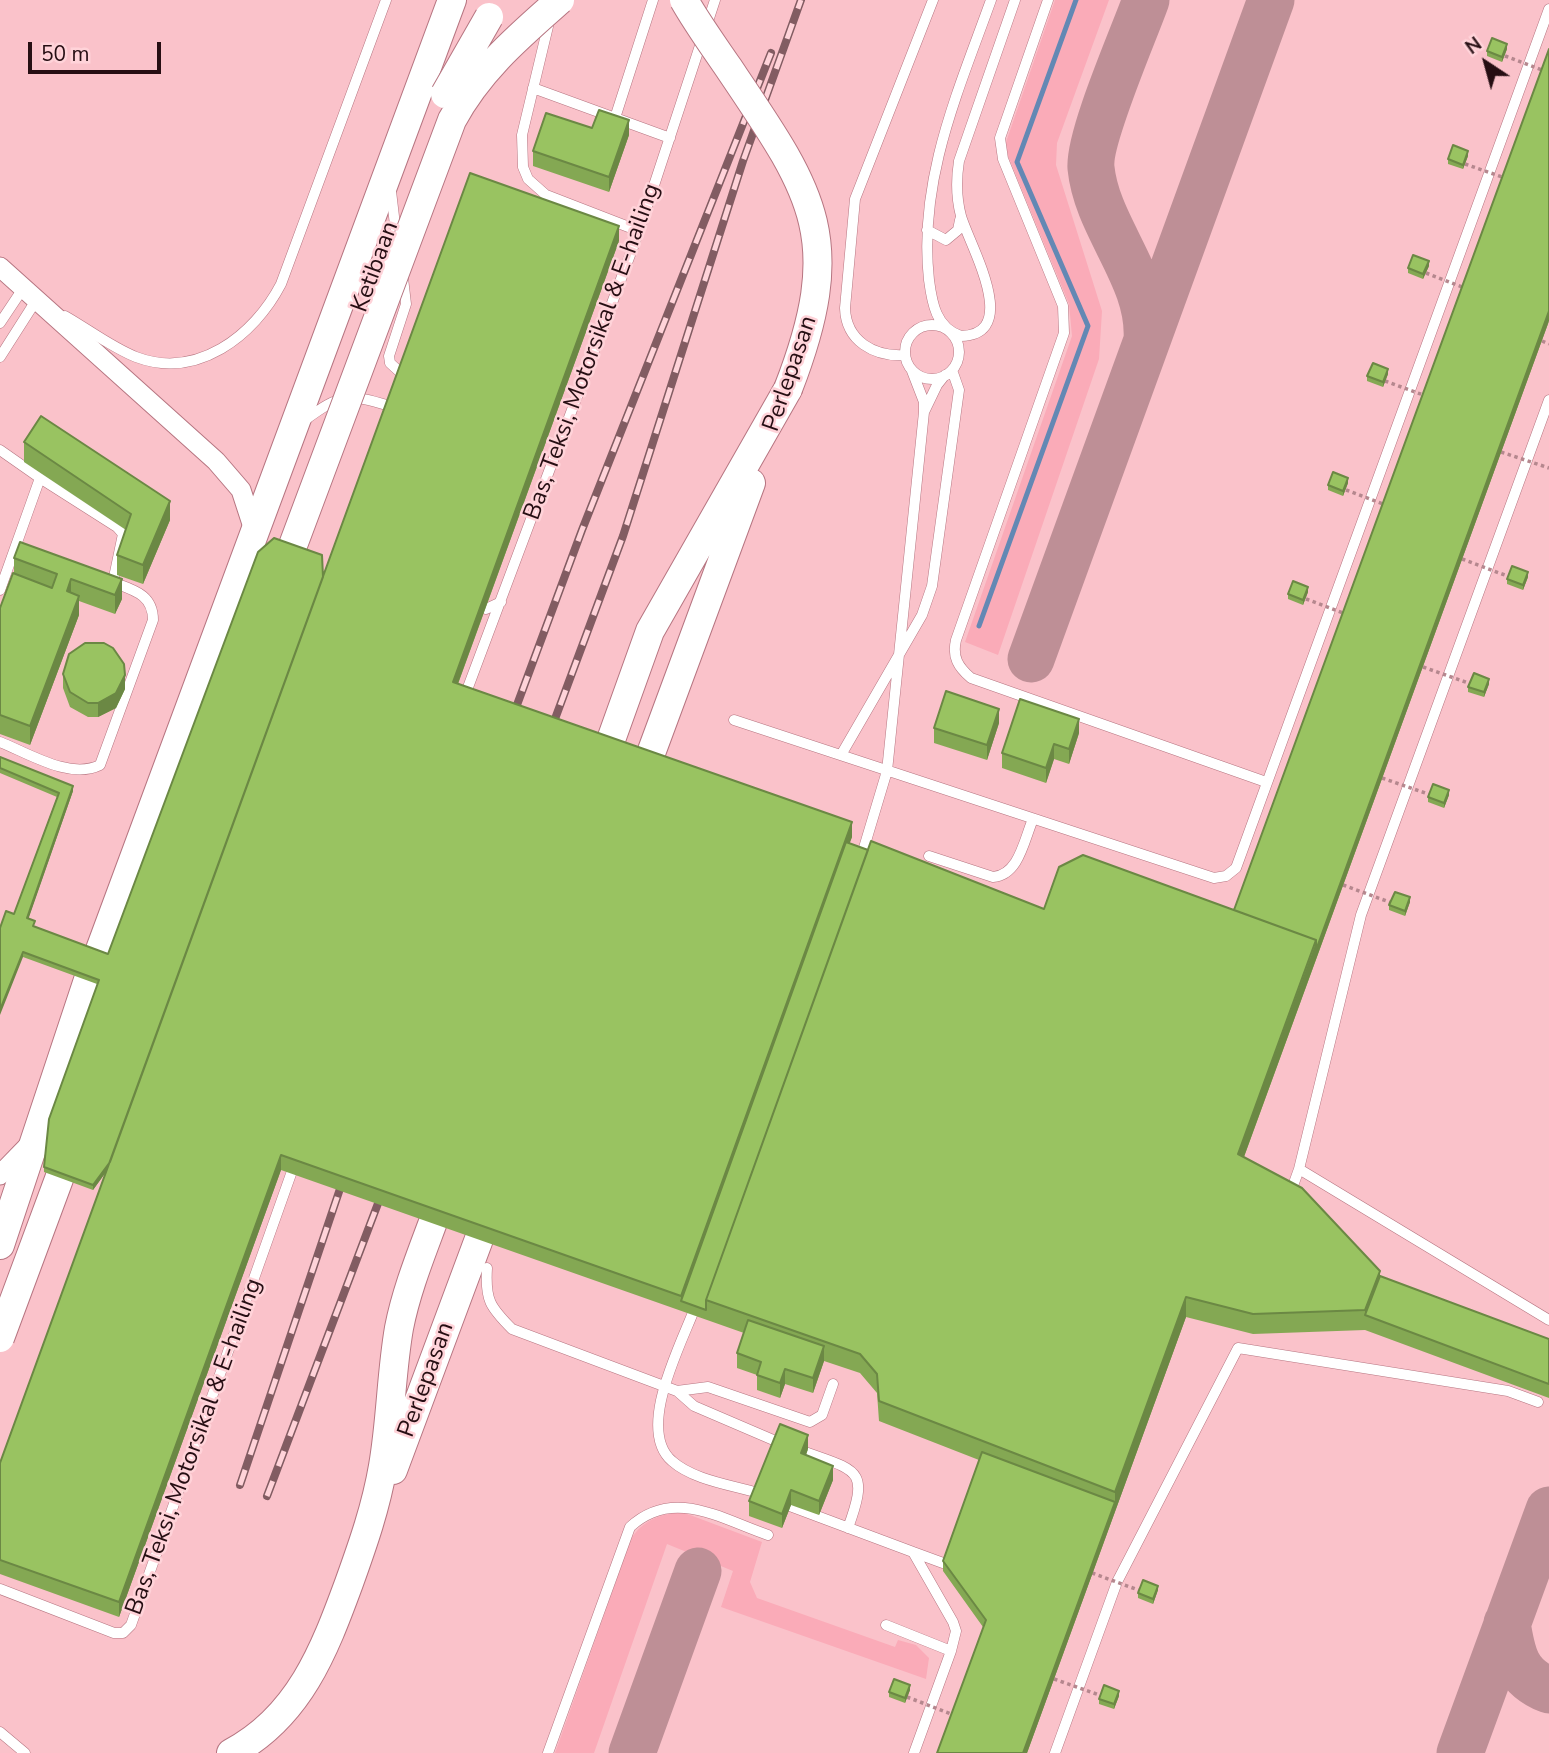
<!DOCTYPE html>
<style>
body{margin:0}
#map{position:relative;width:1549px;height:1753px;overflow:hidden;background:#fac2ca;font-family:"Nunito Sans",sans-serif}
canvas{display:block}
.north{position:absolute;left:1451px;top:28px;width:70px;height:70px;-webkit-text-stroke:5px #ffd3d9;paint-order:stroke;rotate:324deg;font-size:19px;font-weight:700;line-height:28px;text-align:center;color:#260e13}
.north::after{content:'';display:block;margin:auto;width:24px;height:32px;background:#260e13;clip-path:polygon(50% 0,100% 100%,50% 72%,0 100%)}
.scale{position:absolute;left:28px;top:42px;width:133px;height:32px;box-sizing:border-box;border:4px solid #260e13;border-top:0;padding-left:9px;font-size:21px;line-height:24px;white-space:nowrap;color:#260e13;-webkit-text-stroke:5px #ffd3d9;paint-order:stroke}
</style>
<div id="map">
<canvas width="1549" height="1753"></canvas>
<div class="north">N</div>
<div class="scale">50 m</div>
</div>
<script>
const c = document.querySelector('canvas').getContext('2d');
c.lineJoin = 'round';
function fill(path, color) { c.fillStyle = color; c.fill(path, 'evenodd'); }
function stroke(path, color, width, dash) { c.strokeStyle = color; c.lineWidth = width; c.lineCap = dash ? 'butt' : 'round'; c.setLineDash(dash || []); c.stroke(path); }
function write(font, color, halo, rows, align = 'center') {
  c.font = font + ' "Nunito Sans",sans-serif'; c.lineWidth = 5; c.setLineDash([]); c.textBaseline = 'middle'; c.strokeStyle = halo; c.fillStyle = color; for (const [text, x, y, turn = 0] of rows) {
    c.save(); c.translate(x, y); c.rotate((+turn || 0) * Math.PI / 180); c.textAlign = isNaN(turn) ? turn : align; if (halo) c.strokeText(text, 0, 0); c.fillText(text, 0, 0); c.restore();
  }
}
const green = new Path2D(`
 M1055,0H1109L1057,143L1056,165L1102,311L1099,359L998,655L965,642L1072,336L1069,304L1008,156L1006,142Z
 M682,1512L762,1542L750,1582L757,1598L895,1647L898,1640L916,1645L929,1658L926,1679L721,1607L733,1571L667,1544L594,1753H555L631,1539C643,1520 660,1514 682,1512Z`);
const stream = new Path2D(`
 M979,626L1088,326L1017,162L1076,0`);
const taxiway = new Path2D(`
 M1146,0C1134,34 1088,138 1091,168C1097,228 1151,278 1147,340
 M1031,659L1271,0
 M1507,1623C1512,1655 1516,1677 1549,1690
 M632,1753L698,1571
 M1460,1753L1549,1510`);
const path = new Path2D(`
 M1542,341L1549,344`);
const lane = new Path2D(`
 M991,0C958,92 918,180 929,280C932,303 936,328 961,336C1023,335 968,242 961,216C956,197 956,180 959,161L1015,0
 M1048,0L1000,138L1003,159L1063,306L1064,333L956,640C952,657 958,667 971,678L1266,782
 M550,18L522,135L523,167L528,179L546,195L639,231
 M533,88L670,138
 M615,118L653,0
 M391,191L397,242
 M927,230L946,240L958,230L960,220
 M65,316C88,329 111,347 136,357C197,380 254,336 281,284L386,0
 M0,323L24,287
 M905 352a27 27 0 1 1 54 0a27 27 0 1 1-54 0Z
 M905,355C874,357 846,341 845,308L855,199L933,0
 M0,357L37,299
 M912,371L924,402V412L937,385L945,375
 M402,374L390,363L389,356L406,304L403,278
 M1549,400L1361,915L1299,1169L1549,1320
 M305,420C340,394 348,393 390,406
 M0,450L40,478L0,590
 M40,478L117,527L123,534L113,582
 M486,609L501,602
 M464,698L639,231L715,0
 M734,720L1214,878L1226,876L1236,868L1549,9
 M0,742C28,753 70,780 100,765L153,620C153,594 133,590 112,582
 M841,755L922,615L932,586L959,390L952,370
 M929,856L993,877C1019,875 1024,840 1033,819
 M860,861L887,771L924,412
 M1294,1183L1299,1169
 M487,1268C485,1300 490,1307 512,1329L677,1391L694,1406L778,1442
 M696,1305C682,1343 635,1429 672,1461C693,1480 732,1485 758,1493
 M677,1391L708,1387L810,1422L822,1415L833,1384
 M805,1452C859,1471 869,1470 848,1528
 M790,1506L913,1552L953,1622L956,1631L951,1651L886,1625
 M913,1552L943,1563
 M0,1589L114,1633H123L131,1625L291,1174
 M0,1732L25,1753
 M548,1753L630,1527C673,1487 721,1519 768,1535
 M914,1753L951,1651
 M1055,1753L1117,1582L1238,1348L1508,1391L1538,1402`);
const street = new Path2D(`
 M0,267L216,461L241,490L254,530
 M0,1175L29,1145`);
const secondary = new Path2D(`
 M607,751L650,631L788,389
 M647,764L751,483
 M98,955L452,0
 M0,1245L88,980
 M393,1470L479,1239
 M231,1753C299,1717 324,1651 349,1583C363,1544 376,1507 383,1466C391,1420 391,1374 399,1328C406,1292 420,1257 433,1222`);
const rail = new Path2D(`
 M511,721L582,530L771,53
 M549,735L623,536L743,161L801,0
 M240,1485L346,1171
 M267,1496L385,1185`);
const pathBridge = new Path2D(`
 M1505,56L1545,71
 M1465,164L1505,178
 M1426,273L1465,288
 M1385,381L1426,396
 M1501,452L1549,468
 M1346,490L1386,505
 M1462,559L1510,577
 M1306,599L1346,614
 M1423,667L1471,684
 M1382,778L1431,795
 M1343,885L1392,903
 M1092,1573L1141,1591
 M1054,1679L1102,1696
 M907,1697L954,1715`);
const secondaryBridge = new Path2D(`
 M684,0C697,23 713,45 728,67C813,193 847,237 788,389
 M445,94L489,17
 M280,580L452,120C479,70 518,37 560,0
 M0,1338L72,1144`);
const wall = new Path2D(`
 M1507,49L1502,62L1487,56V51Z
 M592,128L629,135L609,192L533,166V151Z
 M1468,156L1463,169L1448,164V159Z
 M619,241L458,684L852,837L849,843L1044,909L1234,910L1549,321L1244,1157L1380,1276L1549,1339V1398L1365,1330L1253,1334L1186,1317L1027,1753L983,1627L943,1571V1561L979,1460L879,1421L877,1393L860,1373L824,1361L813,1393L785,1384L780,1398L757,1390V1375L737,1368V1353L744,1333L281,1170L119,1617L0,1574V1463L106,1172L93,1190L44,1172V1167L97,984L23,957L14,914L57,797L0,773V757L73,791L28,919L35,927L108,954L323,577Z
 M1429,266L1423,279L1408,273V268Z
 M1388,374L1383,387L1367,381V376Z
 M24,442L170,520L143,584L117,575V555L126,530L24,462Z
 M1348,483L1343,496L1328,490V485Z
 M20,542L122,599L115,614L79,601V615L30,745L0,734V608L14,574V558Z
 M1528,577L1523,590L1507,584V579Z
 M1308,592L1303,605L1288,599V594Z
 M63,674L125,689L116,708L98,717H88L70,707L63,688Z
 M1489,684L1484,697L1468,692V687Z
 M999,723L987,760L934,743V728Z
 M1079,733L1069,764L1054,759L1046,783L1002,768V753Z
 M1449,795L1444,808L1428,802V797Z
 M1410,902L1405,916L1389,910V905Z
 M808,1449L806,1455L833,1480L819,1515L791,1505L782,1528L749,1516V1501Z
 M1158,1590L1153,1604L1138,1598V1593Z
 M910,1690L905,1703L889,1697V1692Z
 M1119,1696L1114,1709L1099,1704V1699Z`);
const shadedWall = new Path2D(`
 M1507,44V49L1502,62V57Z
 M629,120V135L609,192V177Z
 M1468,151V156L1463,169V165Z
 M619,226V241L453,697V682Z
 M1429,261V266L1423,279V274Z
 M1549,311V321L1238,1173V1154Z
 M1388,369V374L1383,387V382Z
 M1348,478V483L1343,496V491Z
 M170,501V520L143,584V565Z
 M1528,572V577L1523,590V585Z
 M71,579V598L67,591Z
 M122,579V599L115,614V595Z
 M1308,587V592L1303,605V600Z
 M79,596V615L30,745V726Z
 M125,675V689L116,708L98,717V703Z
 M1489,679V684L1484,697V692Z
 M999,709V723L987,760V745Z
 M1079,719V733L1069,764V749Z
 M1054,744V759L1046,783V768Z
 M73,786V791L27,923V918Z
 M1449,790V795L1444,808V803Z
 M852,822V837L685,1302L681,1301V1296Z
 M1410,897V902L1405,916V911Z
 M23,952V957L0,1015V1010Z
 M116,1153V1158L93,1190V1185Z
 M281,1155V1170L119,1617V1602Z
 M1380,1271V1291L1365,1315V1310Z
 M1186,1297V1317L1027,1753H1023L1115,1502V1492Z
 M824,1346V1361L813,1393V1378Z
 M785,1369V1384L780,1398V1383Z
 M808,1435V1449L801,1468V1453Z
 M833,1466V1480L819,1515V1501Z
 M791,1490V1505L782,1528V1514Z
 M1158,1586V1590L1153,1604V1599Z
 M910,1685V1690L905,1703V1698Z
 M1119,1691V1696L1114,1709V1704Z`);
const building = new Path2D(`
 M1492,38L1507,44L1502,57L1487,51Z
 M1549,49V311L1316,950V940L1234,910Z
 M599,110L629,120L609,177L533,151L546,113L592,128Z
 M1453,145L1468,151L1463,165L1448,159Z
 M470,173L619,226L453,682L852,822L681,1296L281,1155L119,1602L0,1560V1463Z
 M1413,255L1429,261L1423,274L1408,268Z
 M1373,363L1388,369L1383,382L1367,376Z
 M41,416L170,501L143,565L117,555L131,514L24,442Z
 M1333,472L1348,478L1343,491L1328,485Z
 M274,538L322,555L323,577L110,1162L93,1185L44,1167L49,1119L99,980L23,952L0,1010V928L6,911L14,914L59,793L0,768V757L73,786L27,918L35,921L33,926L108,954L258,552Z
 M20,542L122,579L115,595L71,579L67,591L79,596L30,726L0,715V608L13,573L52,588L57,574L14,558Z
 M1512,566L1528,572L1523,585L1507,579Z
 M1293,581L1308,587L1303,600L1288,594Z
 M85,643H104L113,648L124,664L125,675L116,693L98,703H88L70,692L63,674L69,654Z
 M1474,673L1489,679L1484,692L1468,687Z
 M946,691L999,709L987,745L934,728Z
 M1020,699L1079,719L1069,749L1054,744L1046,768L1002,753Z
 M1433,784L1449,790L1444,803L1428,797Z
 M871,841L1044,909L1059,867L1083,855L1316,940L1238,1154L1302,1188L1380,1271L1365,1310L1253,1314L1186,1297L1115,1492L879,1401L877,1374L860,1354L706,1300Z
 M846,842L868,850L706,1300V1310L681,1301Z
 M1395,892L1410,897L1405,911L1389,905Z
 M1380,1276L1549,1339V1384L1365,1315Z
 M748,1320L824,1346L813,1378L785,1369L780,1383L757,1375L761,1362L737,1353Z
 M780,1424L808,1435L801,1453L833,1466L819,1501L791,1490L782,1514L749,1501Z
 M982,1452L1115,1502L1023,1753H937L986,1620L943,1561Z
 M1143,1580L1158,1586L1153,1599L1138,1593Z
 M894,1679L910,1685L905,1698L889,1692Z
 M1104,1685L1119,1691L1114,1704L1099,1699Z`);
const streetNames = [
 ["Ketibaan",376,267,-70],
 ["Bas, Teksi, Motorsikal & E-hailing",593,352,-70],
 ["Perlepasan",791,374,-71],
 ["Perlepasan",427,1380,-70],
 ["Bas, Teksi, Motorsikal & E-hailing",195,1447,-70]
];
fill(green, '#faabb8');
stroke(stream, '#6388b4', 5);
stroke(taxiway, '#be8f96', 47);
stroke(lane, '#b67581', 11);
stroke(street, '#b67581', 21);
stroke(secondary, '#b67581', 30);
stroke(path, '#b5878e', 3.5, [3.5, 3.5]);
stroke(lane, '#fff', 10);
stroke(street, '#fff', 19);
stroke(secondary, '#fff', 28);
stroke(rail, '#825c62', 8);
stroke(rail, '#ffd3d9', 5, [16]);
stroke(secondaryBridge, '#b67581', 30, []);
stroke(pathBridge, '#b5878e', 3.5, [3.5, 3.5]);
stroke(secondaryBridge, '#fff', 28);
fill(wall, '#84a853');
fill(shadedWall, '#6b8844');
fill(building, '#99c361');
stroke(building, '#6b8844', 2);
write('24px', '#260e13', '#ffd3d9', streetNames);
</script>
